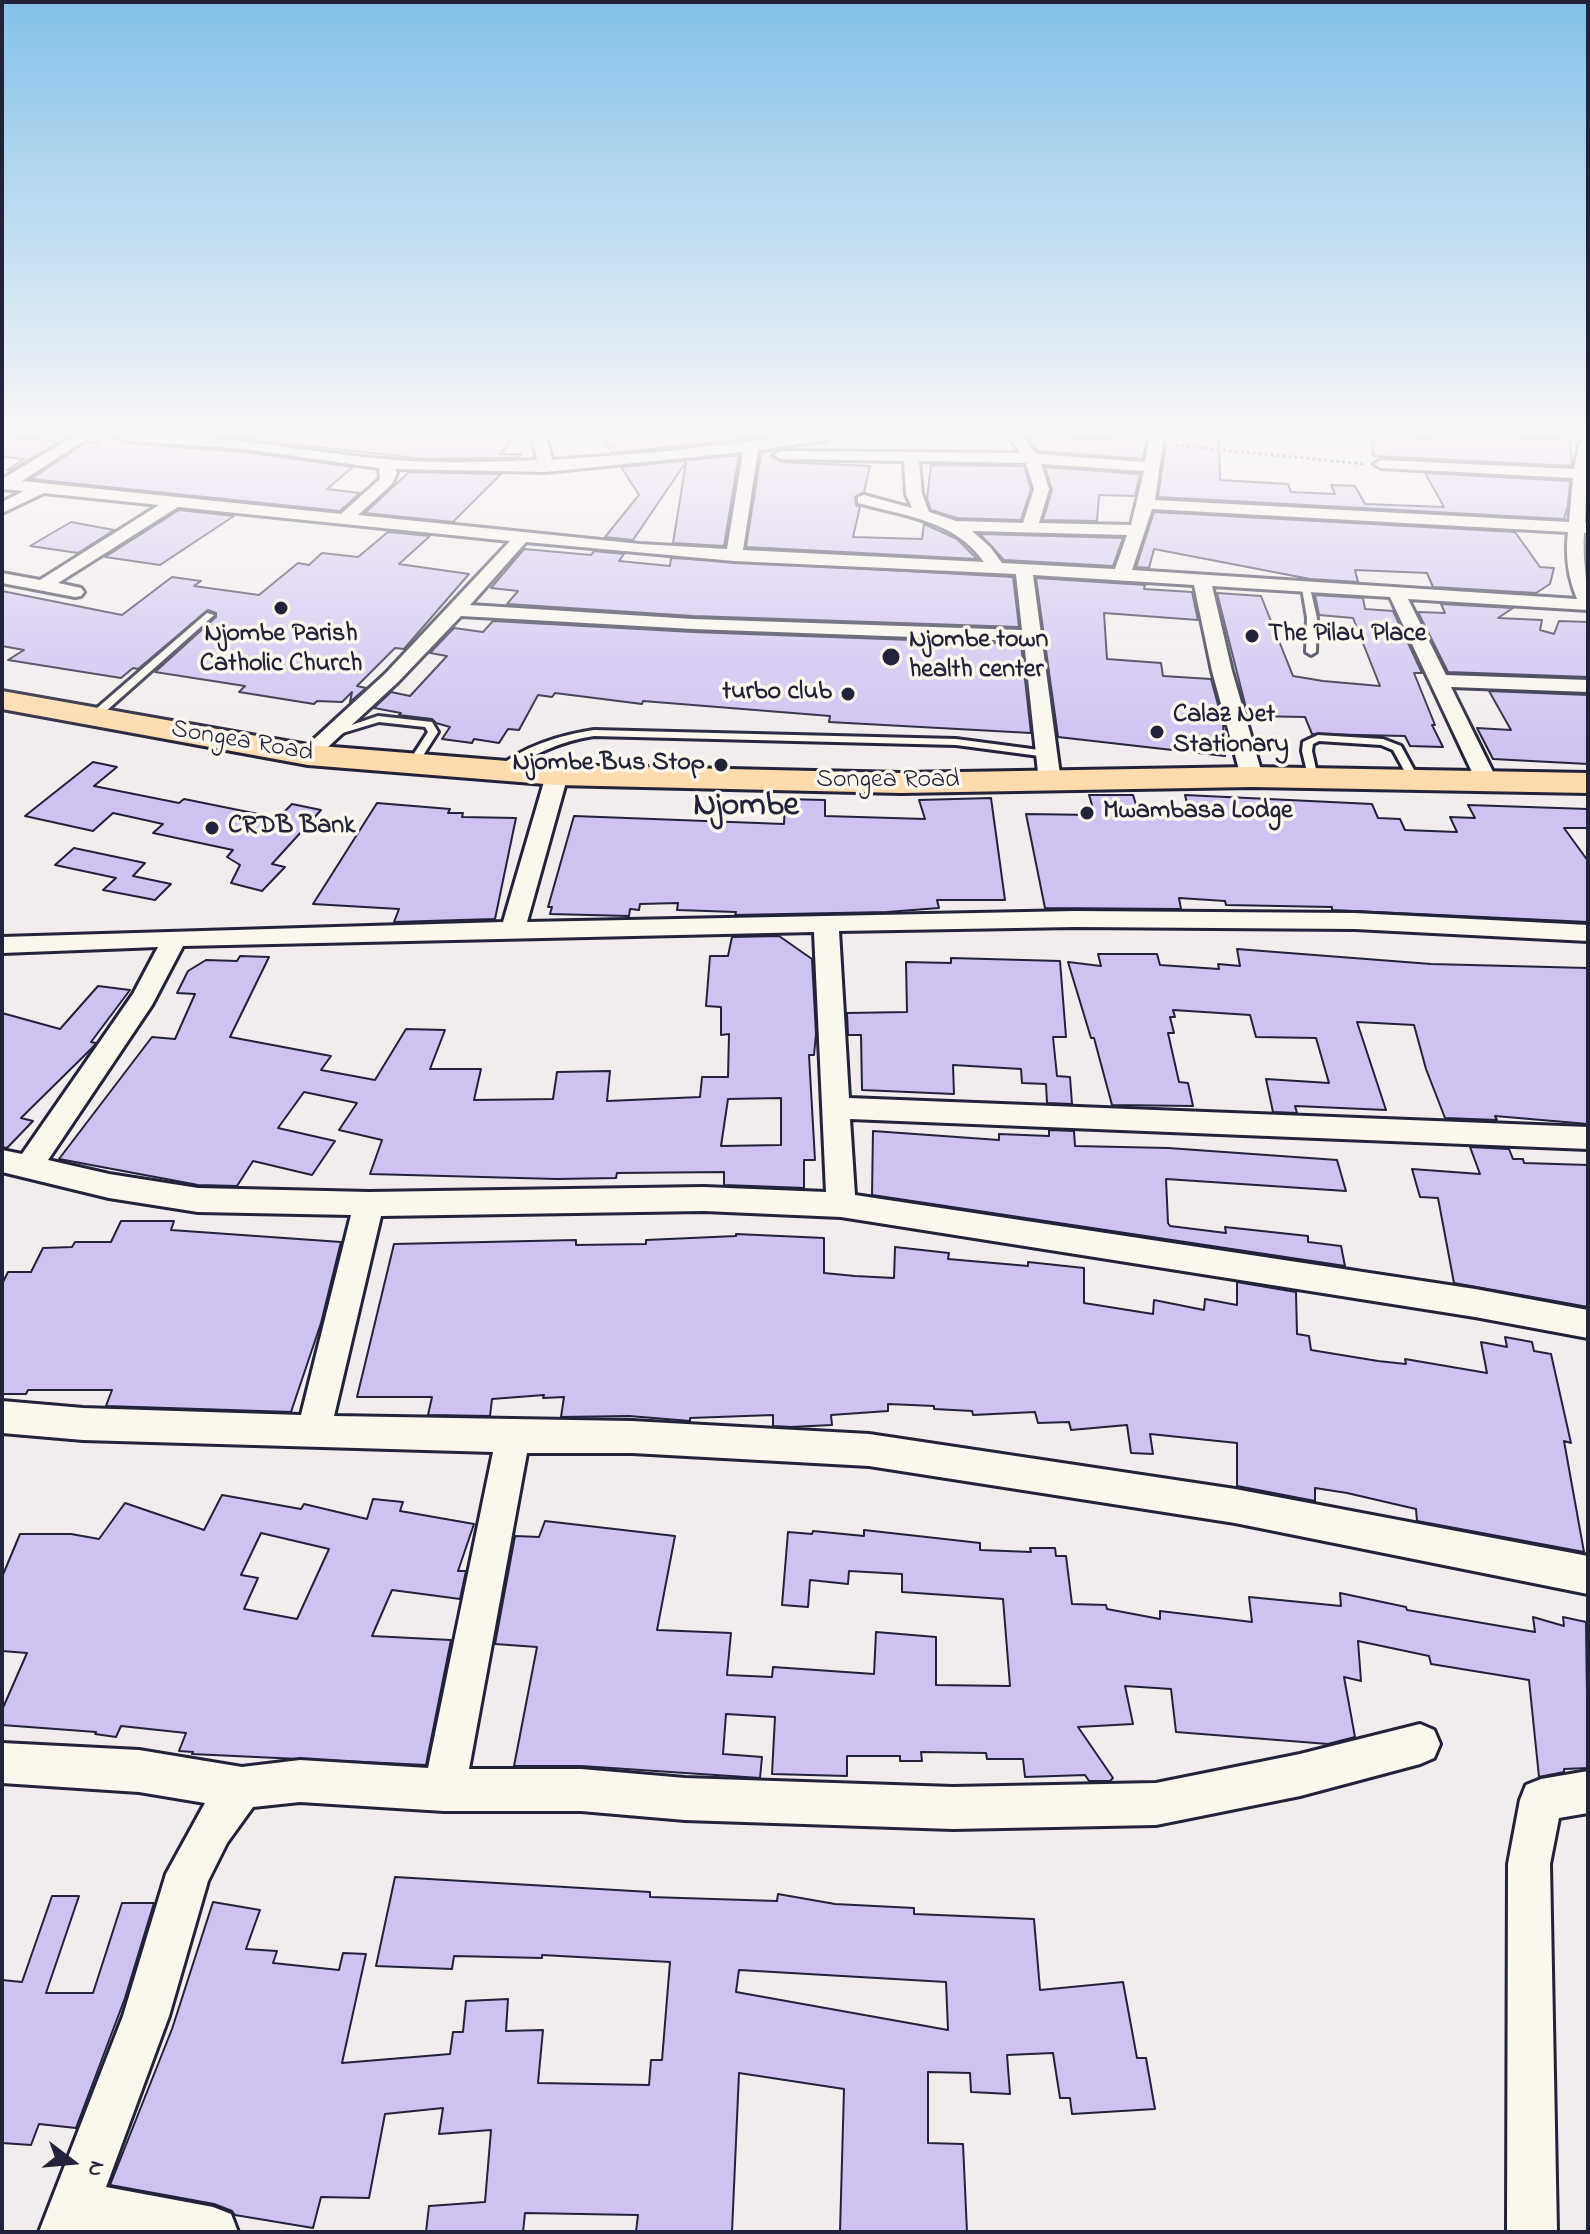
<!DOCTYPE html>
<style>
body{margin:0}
#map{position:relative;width:1590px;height:2234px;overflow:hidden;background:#f2eced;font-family:"Indie Flower",sans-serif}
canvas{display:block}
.frame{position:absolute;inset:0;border:4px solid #22223b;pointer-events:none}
.north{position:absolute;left:32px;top:2122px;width:80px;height:80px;-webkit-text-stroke:6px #fbf7ec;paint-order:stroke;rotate:106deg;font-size:22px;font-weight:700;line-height:32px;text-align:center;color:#22223b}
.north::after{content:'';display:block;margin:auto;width:28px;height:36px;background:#22223b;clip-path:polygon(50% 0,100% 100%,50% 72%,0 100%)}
</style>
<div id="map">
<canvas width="1590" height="2234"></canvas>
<div class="frame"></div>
<div class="north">N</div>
</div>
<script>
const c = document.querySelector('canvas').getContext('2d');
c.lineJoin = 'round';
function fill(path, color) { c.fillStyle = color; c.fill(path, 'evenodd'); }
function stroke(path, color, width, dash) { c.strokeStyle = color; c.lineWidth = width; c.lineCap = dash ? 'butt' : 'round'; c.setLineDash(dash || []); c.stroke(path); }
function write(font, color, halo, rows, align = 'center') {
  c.font = font + ' "Indie Flower",sans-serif'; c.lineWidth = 7; c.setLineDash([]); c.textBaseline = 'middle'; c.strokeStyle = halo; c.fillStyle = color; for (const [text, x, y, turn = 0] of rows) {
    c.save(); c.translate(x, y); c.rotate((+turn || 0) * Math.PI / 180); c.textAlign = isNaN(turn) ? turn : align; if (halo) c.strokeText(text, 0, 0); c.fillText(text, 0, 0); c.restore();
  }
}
const building = new Path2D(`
 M99,436H113L123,443L245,452L353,467L327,489L360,493L340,511L31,479L87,442L98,443Z
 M218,436H516L500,454H521L517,458L425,459Z
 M623,436H774L612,453L603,438Z
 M1026,436H1068L1071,439L1147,436L1143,459L1038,451Z
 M1167,436H1215V439H1219L1220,480L1288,484L1291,492L1335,494L1331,485L1355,486L1365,504L1444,507L1425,473L1570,481L1568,505L1564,519L1158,497Z
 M1372,436H1405L1437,441L1439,436L1547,438L1570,441L1572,462V466L1373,456Z
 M2,437H11L59,442L11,470H7L24,459L2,457Z
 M776,450L771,456L781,462L870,466L864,492L855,497L856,505L860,507L853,537L922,539L924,524L957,539L977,559L746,547L761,453Z
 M739,455L724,546L673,543L686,462L633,540L605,537L639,495L621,467Z
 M931,465L1024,466L1031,489L1021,520L957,518L931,510L927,499Z
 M1045,467L1140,474L1135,496L1099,495L1097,521L1043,520L1052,490Z
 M409,472L501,474L453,522L365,513Z
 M179,510L234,516L160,565L105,557Z
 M1154,512L1515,532L1540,567L1554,568L1550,584L1536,593L1433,587L1427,573L1355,570L1358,582L1310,579L1154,549L1149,568L1136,567Z
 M71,522L114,530L78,553L30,546Z
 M388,532L430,536L399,564L469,574L404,649L395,648L357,686L366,688L350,702L352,692L342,702L317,701L314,704L239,692L245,686L155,672L216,617V613L208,610L138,669L133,668L121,678L8,660L24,650L2,646V591L122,615L172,577L201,581L194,586L259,595L298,563L309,565L322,553L358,557Z
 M980,534L1123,538L1113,566L1004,560Z
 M524,549L591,555L594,551L624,554L619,561L670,566L671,558L1013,577L1019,627L693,616L507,604L518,591L491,588Z
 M1036,578L1145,585L1144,589L1192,592L1198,620L1104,613L1107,659L1161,663L1163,676L1211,679L1223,723L1225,756L1058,737Z
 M1217,593L1261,596L1293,676L1323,681L1380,686L1353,618L1319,615L1315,595L1363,598L1365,609L1393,611L1422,673H1414L1435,725H1432L1443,747L1410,746L1405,736L1312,734L1305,717L1248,716Z
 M1441,604L1513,608L1498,618L1542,620L1540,630L1554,634L1559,621L1588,622V677L1448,672L1418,612L1445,613Z
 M493,621L693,632L1021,644L1031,733L829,722L830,716L643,701L642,704L555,693L552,697L538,695L519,730L508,729L499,743L474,739L472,743L442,739L450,727L436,723L432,719L399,715L401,713L374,708L391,692L410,696L447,656L430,653L454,628L483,632Z
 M1489,691L1588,695V764L1493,759L1477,728L1511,730Z
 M93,762L117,767L94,786L179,803L184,799L278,818L292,804L321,810L272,864L285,867L262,891L231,883L240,865L227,857L233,850L153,833L163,824L113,813L93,831L25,816Z
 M1089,795H1133L1138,811L1189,812L1185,795L1372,804L1378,818L1400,819L1405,830L1457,832L1450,817L1475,818L1468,805L1588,809V828H1564L1588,861V922L1332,910V907L1226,905L1225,901L1179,898L1181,909L1045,908L1026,814L1095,815Z
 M991,798L1005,900H937L939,908L887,912L735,915L736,912L677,910L678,903L640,904L639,910L630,909L629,916L550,914L552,907H548L574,816L784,824L785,799L825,800V816L925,819L919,800Z
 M377,803L450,809L448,813H463L462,817L516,818L495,919L394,922L399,909L313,904Z
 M74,848L145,863L133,876L171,884L155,900L103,890L116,878L55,865Z
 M779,936L812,959L816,1034L814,1055H809L815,1160H804V1188L724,1185V1172L617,1173L616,1178L557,1179L370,1174L382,1140L339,1130L357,1103L304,1092L278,1128L335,1141L312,1175L253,1161L237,1186L198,1185L59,1159L152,1037L175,1039L195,994L177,993L188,971L206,960L237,961L240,956L269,957L230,1037L331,1056L321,1070L375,1080L406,1029L445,1030L430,1069H481L474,1100L553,1099L557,1072L610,1071L607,1101L700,1097L702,1077H728L729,1034L721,1035V1007L706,1006L710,956H728L732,937ZM781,1098V1145L721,1146L728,1099Z
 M1237,949L1431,964L1588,968V1124L1495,1116L1497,1120L1445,1118L1426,1069L1414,1025L1357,1022L1386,1110L1295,1106L1297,1113L1273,1112L1266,1079L1329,1083L1316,1038L1256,1037L1250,1015L1173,1010L1175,1017H1170L1174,1033H1168L1179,1082L1188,1083L1193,1106L1112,1105L1094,1038H1091L1068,962L1101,966L1098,954H1157L1160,965L1219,969L1218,964L1240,966Z
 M951,958L1060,961L1066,1037H1053L1057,1076L1070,1077L1072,1104L1047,1103L1046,1084L1022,1083L1021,1069L953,1065L954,1094L862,1090L861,1035H848L847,1013L907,1012L906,962L951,963Z
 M98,986L130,990L91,1042L96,1043L92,1048L21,1118L33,1121L7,1148L2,1147V1013L60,1029Z
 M1049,1130L1074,1131L1075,1146L1168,1148L1337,1160L1346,1191L1166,1179L1168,1223L1170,1226L1226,1233L1225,1227L1308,1236V1242L1341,1246L1345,1266L872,1195L873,1131L999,1140V1134L1049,1136Z
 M1470,1147L1509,1149L1513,1159H1523L1524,1163L1588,1165V1307L1454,1283L1438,1198L1420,1197L1412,1169L1480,1174Z
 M121,1221H174L171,1230L341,1242L321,1323L291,1412L106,1406L112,1390H28L26,1394H2V1284L8,1272H31L43,1248L72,1247L75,1242H111Z
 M736,1234L824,1238V1273L855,1276L894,1278L895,1247L949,1253L948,1259L1028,1266V1262L1084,1268V1303L1153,1314L1154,1300L1204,1310L1205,1299L1237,1305V1282L1296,1292L1297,1334L1309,1336L1311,1350L1378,1361L1406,1364L1405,1359L1487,1373L1481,1342L1507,1347L1505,1337L1532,1342L1534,1351L1551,1354L1571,1443L1564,1441L1584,1552L1417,1521L1416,1509L1347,1493L1315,1488V1501L1237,1486V1443L1150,1434L1153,1454L1131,1453L1127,1425L1071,1430L1069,1422L1038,1423L1035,1412L973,1415L972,1411L934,1409V1406L888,1404V1411L831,1415L832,1425L791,1427L773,1426V1415L690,1418V1421L629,1416L561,1417L564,1397L543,1398L544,1395L492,1399L490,1416L428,1415L432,1397H357L394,1244L576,1240V1245L646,1244V1240L736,1236Z
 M222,1495L301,1509L304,1504L367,1519L373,1499L403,1502L400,1511L474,1524L458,1571H466L460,1599L392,1590L372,1636L451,1640L426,1765L192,1754L193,1752L179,1751L186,1733L121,1726L116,1737L95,1734L96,1732L2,1725V1710L27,1653L2,1651V1577L20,1534H71L99,1539L125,1503L204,1530ZM261,1533L329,1549L297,1619L244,1609L258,1578L241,1575Z
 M545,1521L675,1536L657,1630L731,1633L727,1675L772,1677L773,1667L874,1674L876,1632L936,1637V1685L1010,1686L1003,1599L902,1592V1574L849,1571L848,1584L810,1580L808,1607L782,1605L788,1532L812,1534L813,1531L864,1536V1530L980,1543V1550L1031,1552L1030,1548H1055L1056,1556H1066L1072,1604L1106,1605L1107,1609L1160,1619V1611L1252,1622L1249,1597L1341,1606L1340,1593L1406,1607L1407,1610L1535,1632L1533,1617L1564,1626L1563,1617L1586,1622L1588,1768L1564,1769V1772L1539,1777L1529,1680L1431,1664L1429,1656L1358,1641L1361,1681L1344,1677L1355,1737L1328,1744L1176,1732L1171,1689L1125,1686L1133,1724L1078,1727L1113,1778L1110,1781H1089L1085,1775L1025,1777L1023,1759H987L986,1753L921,1752L922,1761H900V1756H847V1776L772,1774L775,1717L726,1714L723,1754L762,1757L760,1778L581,1766H514L537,1647L495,1644L515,1536L539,1537Z
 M395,1877L650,1892V1897L777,1901L778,1894L835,1904L914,1908V1914L1034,1919L1040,1990L1123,1982L1137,2058H1146L1155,2109L1072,2114L1070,2098H1060L1053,2053L1007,2055L1010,2094L971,2092L970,2073L928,2072V2143L963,2144L967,2232H840L844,2089L739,2073L732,2232H636L638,2215L525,2213L523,2232H426L429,2206L485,2202L491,2130L439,2134L443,2108L385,2114L369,2198L321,2197L313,2228L235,2215L232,2211L214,2204L110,2185L172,2029L213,1902L260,1910L246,1949L277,1951L273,1963L339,1970L343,1953L366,1954L342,2063L450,2054L453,2032H463L466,2001L508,1999L506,2031L543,2030L538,2083L649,2085L651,2060H662L670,1962L542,1955V1958L454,1956L452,1969L376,1966ZM739,1970L946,1982L948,2030L736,1992Z
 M52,1896H79L46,1993H93L122,1903H154L125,1998L76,2128L39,2124L31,2145L2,2143V1980L22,1982Z`);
const path = new Path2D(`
 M1175,445L1364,464`);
const service = new Path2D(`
 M1306,585L1310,588L1317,618L1316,652L1311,655L1306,652L1307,618L1302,588Z
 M207,613L214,615L97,719H89V715Z
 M378,716L432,722L438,732L415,768L411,769L406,766L428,732L425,727L379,722L336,735L331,732Z
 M594,730L956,739L1047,751L1052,754L1047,757L956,745L594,736C560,741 533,755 504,772L500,773L495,770C521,747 560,735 594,730Z
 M1318,735L1383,739L1401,746L1419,779L1418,781H1410L1393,750L1381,745L1319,741L1313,744L1312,751L1318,778L1317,780H1309L1302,751L1303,742Z`);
const minor = new Path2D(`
 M75,436H91L22,481L341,514L380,479L379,468L245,449L123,440L116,436C206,430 294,451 384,459C434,464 486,462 537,460L532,436H546L552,460L660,452L797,436H833L826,440L758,450L743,550L984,562C955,520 904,516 858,503V497L864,495L912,508L906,494L904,461L781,459L774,455L781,451L1020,453L1009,436H1023L1036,454L1145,462L1150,436H1164L1155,500L1569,522L1573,478L1381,468L1374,464L1381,460L1574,469L1581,437L1588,436L1585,523H1588V533H1584C1582,559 1588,584 1588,610L1408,599L1446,675L1588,680V692L1451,687L1498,782L1495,787H1479L1390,597L1212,586L1232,671L1263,777L1252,783L1241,777L1212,671L1194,585L1033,575L1061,782L1058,787H1042L1039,782L1024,641L693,629L461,616L398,682L315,759H301L298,755L301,751L385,674L510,541L178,507L58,583L81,588L84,592L81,596L75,597L2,583V573L40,580L159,505L44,493L2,513V502L24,491L2,489V479ZM743,452L727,549L640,544L358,515L392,484L397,473L395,469L546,472ZM919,461L1026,463L1034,489L1023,523L956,521L929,512L922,494ZM1041,464L1144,471L1131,525L1039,523L1049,489ZM1152,509L1568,532C1565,556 1568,577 1577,599L1132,570ZM972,531L1127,535L1115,569L1002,563L990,547ZM526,542L734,561L1016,574L1022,630L693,619L470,605Z
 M557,769L568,775L527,922L1075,911L1355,913L1588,925V941L1355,929L1075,927L839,931L849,1098L1588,1127V1149L850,1119L855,1195L1475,1289L1588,1310V1338L1475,1317L841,1217L704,1211L381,1216L334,1416L632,1421L869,1434L1235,1489L1588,1556V1594L1235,1523L869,1466L632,1453H527L469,1769H581L685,1778L953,1787L1156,1783L1300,1754L1420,1724L1434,1730L1440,1744L1434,1758L1420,1764L1300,1796L1156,1825L953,1829L685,1820L581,1811H444L300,1802L253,1807L227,1843L208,1881L169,2016L106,2187L213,2207L231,2214L238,2232H39L123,2016L166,1874L205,1803L139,1792L2,1783V1743L139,1750L242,1767L300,1760L428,1768L493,1452L83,1440L2,1433V1401L83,1408L301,1415L351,1215L198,1212L109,1198L2,1172V1150L22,1154L133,994L158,947L2,953V937L503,922L546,775ZM814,932L826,1192L704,1187L369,1192L198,1188L109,1174L48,1160L152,1005L183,946Z
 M1588,1771V1813L1559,1818L1550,1864L1557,2232H1507L1508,1864L1520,1800L1526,1785L1541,1779Z`);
const trunk = new Path2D(`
 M2,691L308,745L557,765L901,773L1252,767L1588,773V793L1252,787L901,793L557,785L308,765L2,709Z`);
const markers = [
 [281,608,8,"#22223b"],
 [1252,636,8,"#22223b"],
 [891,657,10,"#22223b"],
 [848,694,8,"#22223b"],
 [1157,732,8,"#22223b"],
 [721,765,8,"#22223b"],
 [1087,813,8,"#22223b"],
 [212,828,8,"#22223b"]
];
const farPoinames = [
 ["Njombe Parish",281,636,"center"],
 ["Catholic Church",281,666,"center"],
 ["The Pilau Place",1268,636],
 ["Njombe town",909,642],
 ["health center",909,672],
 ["turbo club",832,694,"right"],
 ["Calaz Net",1173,717],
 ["Stationary",1173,747],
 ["Njombe Bus Stop",705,765,"right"],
 ["Mwambasa Lodge",1103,813],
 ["CRDB Bank",228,828]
];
const farStreetnames = [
 ["Songea Road",242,743,10],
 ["Songea Road",888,782]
];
const farDistrictnames = [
 ["Njombe",746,808]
];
fill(building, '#cfc1f2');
stroke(building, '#22223b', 2);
stroke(service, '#22223b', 6);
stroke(minor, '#22223b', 6);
stroke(trunk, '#22223b', 6);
stroke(path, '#22223b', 3, [3, 3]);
fill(service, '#fbf7ec');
fill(minor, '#fbf7ec');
fill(trunk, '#fedbac');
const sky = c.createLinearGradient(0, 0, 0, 748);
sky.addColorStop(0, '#83c2ea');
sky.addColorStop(0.58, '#f9f6f7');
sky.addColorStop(1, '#f9f6f700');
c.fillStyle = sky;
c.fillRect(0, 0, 1590, 748);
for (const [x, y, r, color] of markers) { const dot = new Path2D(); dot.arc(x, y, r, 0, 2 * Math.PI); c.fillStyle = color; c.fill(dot); stroke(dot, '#fbf7ec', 3); }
write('bold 26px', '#22223b', '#fbf7ec', farPoinames, 'left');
write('26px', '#22223b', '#fbf7ec', farStreetnames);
write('bold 34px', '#22223b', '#fbf7ec', farDistrictnames);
</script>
